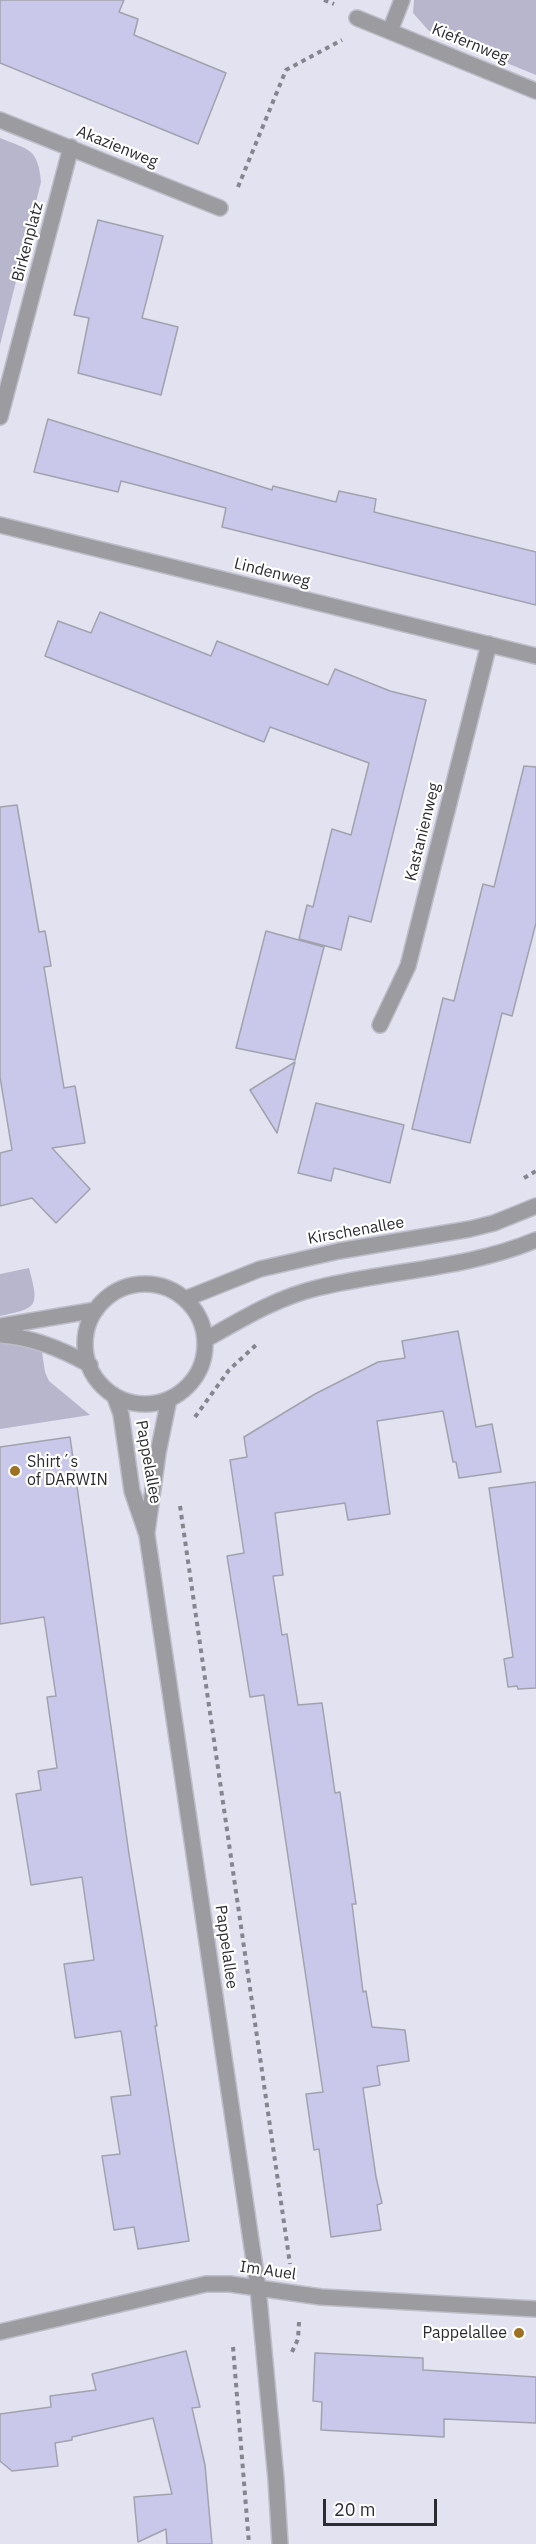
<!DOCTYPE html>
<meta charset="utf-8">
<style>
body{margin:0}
#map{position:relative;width:536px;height:2544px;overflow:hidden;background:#e2e2f0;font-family:"IBM Plex Sans",sans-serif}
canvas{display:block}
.scale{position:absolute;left:323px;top:2499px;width:114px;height:27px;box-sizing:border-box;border:3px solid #2d2c32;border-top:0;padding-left:8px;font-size:18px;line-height:21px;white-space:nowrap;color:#2d2c32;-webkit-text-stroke:4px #fff;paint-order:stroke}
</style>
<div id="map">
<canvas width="536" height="2544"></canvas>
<div class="scale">20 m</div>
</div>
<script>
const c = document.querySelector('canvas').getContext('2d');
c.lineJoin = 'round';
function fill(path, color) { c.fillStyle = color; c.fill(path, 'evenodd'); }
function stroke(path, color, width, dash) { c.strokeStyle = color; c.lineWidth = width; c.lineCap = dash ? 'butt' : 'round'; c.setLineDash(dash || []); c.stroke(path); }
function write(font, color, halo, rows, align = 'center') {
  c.font = font + ' "IBM Plex Sans",sans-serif'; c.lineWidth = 4.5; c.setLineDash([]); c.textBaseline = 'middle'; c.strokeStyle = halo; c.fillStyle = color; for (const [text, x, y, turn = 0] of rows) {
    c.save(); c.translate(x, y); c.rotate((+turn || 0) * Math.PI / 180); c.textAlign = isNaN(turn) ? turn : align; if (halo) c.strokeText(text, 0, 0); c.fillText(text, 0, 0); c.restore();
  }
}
const green = new Path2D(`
 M414,0H536V75L429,31L413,13Z
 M0,138C29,150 38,148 41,182L0,345Z
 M29,1268C39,1306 39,1308 0,1316V1274Z
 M0,1342L30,1347L42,1352L45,1372L49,1381L90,1415L0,1429Z`);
const building = new Path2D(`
 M0,0H124L119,12L138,19L134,35L226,73L198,144L0,63Z
 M98,220L163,236L142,318L178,327L161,395L78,373L89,318L74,315Z
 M48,419L272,490L273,486L336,502L339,491L376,499L374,512L536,552V605L222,527L226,508L121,481L118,492L34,472Z
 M100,612L211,656L217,641L328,685L335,669L390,691L426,700L371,922L349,916L341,950L299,939L307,905L313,907L332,829L351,835L369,763L270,727L264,742L45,656L58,621L91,633Z
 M524,766L536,767V923L512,1016L502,1013L470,1143L412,1129L443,998L454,1001L483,884L494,887Z
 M17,805L39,932L45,931L48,948L51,966L44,967L64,1088L75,1086L85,1143L52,1148L90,1189L56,1223L32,1198L0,1206V1153L12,1150L0,1077V807Z
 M266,931L324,947L295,1060L236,1048Z
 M295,1062L277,1133L250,1090Z
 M316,1103L404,1125L390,1183L334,1168L331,1181L298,1173Z
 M458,1331L476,1427L492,1424L501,1472L459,1478L456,1462H453L443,1411L377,1421L390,1514L348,1520L345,1503L275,1513L283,1575L273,1576L282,1635L287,1634L298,1705L322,1703L335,1793L340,1792L356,1904H352L363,1992L366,1991L372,2027L405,2030L409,2061L377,2066L380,2085L363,2088L376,2177L382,2203L377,2205L381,2230L331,2237L319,2149L314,2150L306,2094L323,2092L264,1695L250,1697L227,1556L244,1553L230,1460L247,1457L244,1437L315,1394L378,1362L405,1358L402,1341Z
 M70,1437L129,1854L157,2026H155L189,2241L138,2249L134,2227L114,2230L102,2156L120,2154L111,2097L131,2095L121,2031L75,2038L64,1964L94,1960L82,1877L31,1885L16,1794L41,1790L38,1771L57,1768L47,1697L56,1696L44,1617L0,1624V1447Z
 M536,1482V1688L518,1689L517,1686L508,1687L504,1659L513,1657L489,1488Z
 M186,2351L200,2407L192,2408L205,2465L212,2544H167L166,2529L138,2542L134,2497L172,2494L153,2418L72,2437V2440L55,2443L58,2466L12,2471L0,2461V2414L51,2407L50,2396L96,2390L92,2374Z
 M315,2353L423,2358V2370L536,2377V2423L444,2419V2437L321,2430L322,2402L313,2401Z`);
const path = new Path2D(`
 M324,0L334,4
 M238,187L286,70L342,40
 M524,1178L536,1171
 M195,1417L229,1370L256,1345
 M180,1506L290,2264
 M233,2347L249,2544
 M292,2352L298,2339L299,2322`);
const minor = new Path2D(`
 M357,18L536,91
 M390,31L402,0
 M0,120L220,208
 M0,417L71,147
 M0,525L536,656
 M380,1025L408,966L489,644
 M85 1344a60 60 0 1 1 120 0a60 60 0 1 1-120 0Z
 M185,1299L260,1269L339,1251L470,1229L494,1223L536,1206
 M0,1326L96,1310
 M0,1335C32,1337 62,1349 90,1365
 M205,1340C242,1319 276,1298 317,1288C390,1270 467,1269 536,1240
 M114,1395L121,1414L132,1491L147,1535L258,2288L276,2479L280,2544
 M147,1532L158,1453L169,1399
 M0,2332L206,2284H230L321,2297L536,2309`);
const markers = [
 [15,1471,6,"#9e7122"],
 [519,2333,6,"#9e7122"]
];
const streetNames = [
 ["Kiefernweg",470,44,22],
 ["Akazienweg",117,147,22],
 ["Birkenplatz",28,242,-75],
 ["Lindenweg",272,573,14],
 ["Kastanienweg",423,832,-76],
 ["Kirschenallee",356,1231,-10],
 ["Pappelallee",148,1462,80],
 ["Pappelallee",226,1947,82],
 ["Im Auel",268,2271,8]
];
const poiNames = [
 ["Shirt´s",27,1462],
 ["of DARWIN",27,1480],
 ["Pappelallee",507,2333,"right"]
];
fill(green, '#b7b6cd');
fill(building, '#c9c8eb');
stroke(building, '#a2a2af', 1.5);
stroke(minor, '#bebeca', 18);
stroke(path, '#86858f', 4, [4.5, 4.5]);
stroke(minor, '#9b9ba0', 15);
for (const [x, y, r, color] of markers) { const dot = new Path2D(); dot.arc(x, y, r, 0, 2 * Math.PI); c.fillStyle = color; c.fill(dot); stroke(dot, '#fff', 2); }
write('16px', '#2d2c32', '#fff', streetNames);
write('16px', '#2d2c32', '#fff', poiNames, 'left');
</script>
